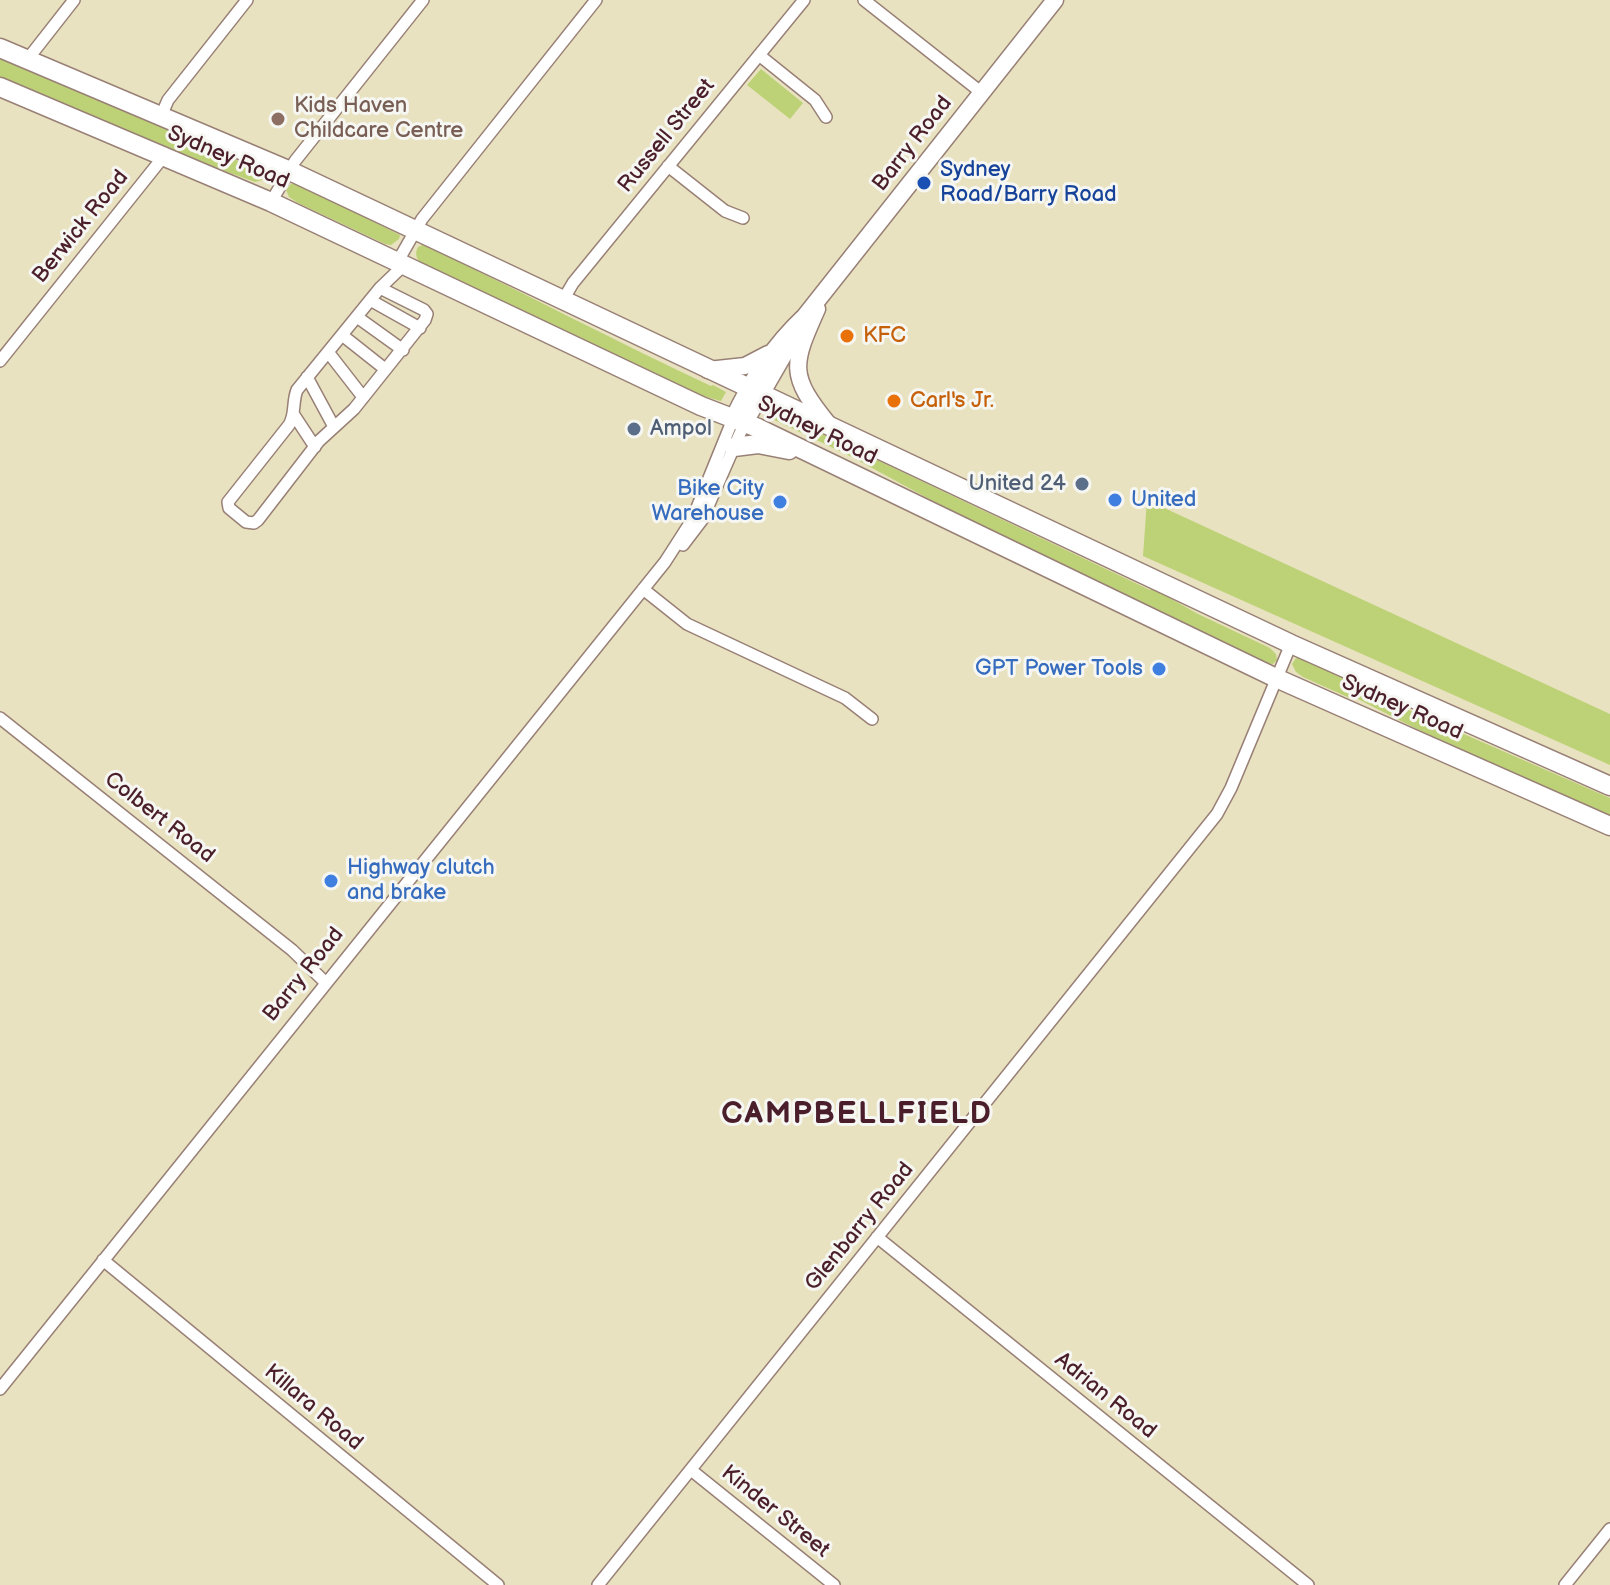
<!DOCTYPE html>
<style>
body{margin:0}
canvas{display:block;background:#e8e2c0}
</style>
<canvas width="1610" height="1585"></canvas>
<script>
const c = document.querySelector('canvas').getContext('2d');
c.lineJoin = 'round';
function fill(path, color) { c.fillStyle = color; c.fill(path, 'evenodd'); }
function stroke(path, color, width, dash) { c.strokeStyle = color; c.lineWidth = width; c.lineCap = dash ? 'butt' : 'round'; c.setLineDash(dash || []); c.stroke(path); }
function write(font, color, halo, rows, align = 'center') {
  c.font = font + ' "Balsamiq Sans",sans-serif'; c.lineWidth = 6; c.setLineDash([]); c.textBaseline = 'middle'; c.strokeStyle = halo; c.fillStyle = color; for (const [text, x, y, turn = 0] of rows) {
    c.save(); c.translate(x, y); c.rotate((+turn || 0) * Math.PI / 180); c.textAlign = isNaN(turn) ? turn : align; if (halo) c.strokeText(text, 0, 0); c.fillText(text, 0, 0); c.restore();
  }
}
const green = new Path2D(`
 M0,56L148,119L262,172L266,179L255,182L227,172L0,79Z
 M761,69L803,103L790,119L747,85Z
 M297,183L396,233L400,235L399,239L391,245L385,244L298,203L289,197L286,190L291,184Z
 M426,243L430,248C524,293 617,342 711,386L713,385L726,392L721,401L703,396L423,264C417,261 414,254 418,247Z
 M771,409L874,455L873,458L1150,590L1152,588L1198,614L1270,648L1276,654L1277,660L1273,664L1264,663L986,530L852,457L766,416Z
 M1147,500L1610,714V765L1143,556Z
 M1296,658L1305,659L1410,707L1409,710L1610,798V816L1442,742L1356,698L1354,700L1303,677L1296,672L1292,664Z`);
const minor = new Path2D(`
 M864,0L982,93
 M759,55L815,100L826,117
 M27,60L74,0
 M161,116L168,100L247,0
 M668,166L725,211L743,218
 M271,202L295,161L423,0
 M398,261L422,219L596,0
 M380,288L424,310L427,314L425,320L354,409L319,441L258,520L254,523L246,522L229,508L228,502L289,425C296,414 292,402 297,390L380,288L405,264
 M370,300L420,328
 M563,300L573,283L804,0
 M357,317L403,350
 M342,335L385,369
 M328,352L363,397
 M0,361L164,156
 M307,377L334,427
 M294,415L315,447
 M683,545L702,520L745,422
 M643,589L687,624L845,698L872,719
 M0,718L292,950L326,983
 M877,1237L1308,1585
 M103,1260L498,1585
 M0,1389L665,562L692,520L733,419
 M691,1470L834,1585
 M598,1585L1217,814L1231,788L1291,644
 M1565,1585L1610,1529`);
const secondary = new Path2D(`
 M817,309C792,365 788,375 829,425
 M708,370L745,366L768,354
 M733,419C752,379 773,346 805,316L1055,0
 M745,422L798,330`);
const trunk = new Path2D(`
 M0,48L288,170L1291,644L1610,786
 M0,87L271,202L701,406L758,428L1276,678L1610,826
 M734,447L758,444L789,450`);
const markers = [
 [278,119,8,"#8d6e63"],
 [924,183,8,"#1a4fb4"],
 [847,336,8,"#e8710a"],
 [894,401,8,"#e8710a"],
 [634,429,8,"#5c6f8a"],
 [1082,484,8,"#5c6f8a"],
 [1115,500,8,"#3f7fe0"],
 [780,502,8,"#3f7fe0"],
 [1159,669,8,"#3f7fe0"],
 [331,881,8,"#3f7fe0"]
];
const educationNames = [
 ["Kids Haven",294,106],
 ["Childcare Centre",294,131]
];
const streetNames = [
 ["Russell Street",667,136,-51],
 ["Barry Road",913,144,-52],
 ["Sydney Road",228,158,23],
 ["Berwick Road",81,227,-51],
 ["Sydney Road",817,431,26],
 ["Sydney Road",1402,708,24],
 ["Colbert Road",159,818,38],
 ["Barry Road",304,975,-51],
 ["Glenbarry Road",860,1227,-51],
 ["Adrian Road",1105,1396,39],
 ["Killara Road",313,1408,40],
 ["Kinder Street",775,1512,39]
];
const transitNames = [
 ["Sydney",940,170],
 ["Road/Barry Road",940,195]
];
const foodNames = [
 ["KFC",863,336],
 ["Carl's Jr.",910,401]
];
const serviceNames = [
 ["Ampol",650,429],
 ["United 24",1066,484,"right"]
];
const shopNames = [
 ["Bike City",764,489],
 ["Warehouse",764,514],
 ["United",1131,500,"left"],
 ["GPT Power Tools",1143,669],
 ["Highway clutch",347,868,"left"],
 ["and brake",347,893,"left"]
];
const districtNames = [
 ["CAMPBELLFIELD",857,1115]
];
fill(green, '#bdd276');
stroke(minor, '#998076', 14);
stroke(secondary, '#998076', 19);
stroke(trunk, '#998076', 21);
stroke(minor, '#fff', 11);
stroke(secondary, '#fff', 16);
stroke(trunk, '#fff', 18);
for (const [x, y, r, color] of markers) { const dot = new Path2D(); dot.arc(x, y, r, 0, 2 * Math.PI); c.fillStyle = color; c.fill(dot); stroke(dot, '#f6f6f2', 3); }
write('22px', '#785e54', '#f6f6f2', educationNames, 'left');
write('22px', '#4a1f2b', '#f6f6f2', streetNames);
write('22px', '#164399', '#f6f6f2', transitNames, 'left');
write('22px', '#c56008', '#f6f6f2', foodNames, 'left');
write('22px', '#4e5e75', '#f6f6f2', serviceNames, 'left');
write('22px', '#366cbe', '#f6f6f2', shopNames, 'right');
c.letterSpacing = '2px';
write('bold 30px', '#4a1f2b', '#f6f6f2', districtNames);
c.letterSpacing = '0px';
</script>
